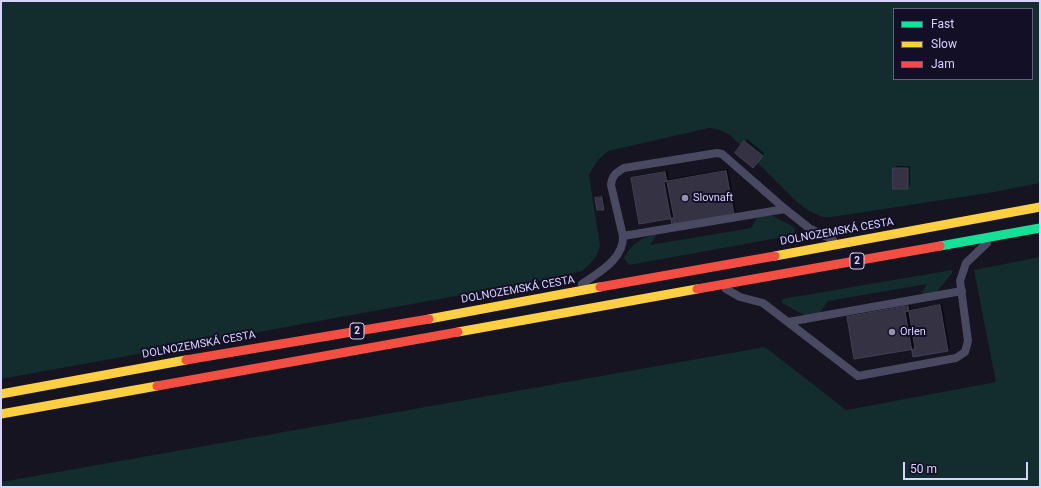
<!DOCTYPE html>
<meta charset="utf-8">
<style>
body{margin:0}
#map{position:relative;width:1041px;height:488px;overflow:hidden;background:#161421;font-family:Roboto,sans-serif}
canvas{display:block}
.frame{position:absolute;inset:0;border:2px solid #d9d4ff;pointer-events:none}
.legend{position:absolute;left:893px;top:8px;width:140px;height:72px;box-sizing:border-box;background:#130f26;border:1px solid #625e7d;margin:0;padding:5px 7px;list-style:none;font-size:12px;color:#d9d4ff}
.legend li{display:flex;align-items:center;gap:8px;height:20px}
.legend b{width:20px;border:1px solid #625e7d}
.scale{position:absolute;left:903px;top:462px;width:125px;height:18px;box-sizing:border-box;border:2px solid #d9d4ff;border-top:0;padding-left:5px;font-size:12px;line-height:14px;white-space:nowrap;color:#d9d4ff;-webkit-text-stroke:3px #130f26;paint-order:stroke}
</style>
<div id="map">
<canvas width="1041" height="488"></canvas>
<div class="frame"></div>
<ul class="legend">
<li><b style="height:5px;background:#16e098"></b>Fast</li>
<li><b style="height:5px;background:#ffcf43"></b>Slow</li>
<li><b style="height:5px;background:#f24e42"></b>Jam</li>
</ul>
<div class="scale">50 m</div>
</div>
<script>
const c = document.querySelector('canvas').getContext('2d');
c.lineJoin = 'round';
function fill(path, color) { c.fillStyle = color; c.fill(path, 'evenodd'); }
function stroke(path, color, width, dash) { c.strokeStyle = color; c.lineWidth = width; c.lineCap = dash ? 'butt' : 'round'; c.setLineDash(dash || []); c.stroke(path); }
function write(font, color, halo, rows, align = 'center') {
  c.font = font + ' Roboto,sans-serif'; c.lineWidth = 4; c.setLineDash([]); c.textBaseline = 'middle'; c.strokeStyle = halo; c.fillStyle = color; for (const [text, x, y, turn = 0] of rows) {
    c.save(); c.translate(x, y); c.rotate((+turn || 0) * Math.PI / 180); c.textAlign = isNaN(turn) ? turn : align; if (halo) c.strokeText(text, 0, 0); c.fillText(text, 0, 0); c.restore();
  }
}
const green = new Path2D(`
 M1,1H1040V183L994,192L832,217H822L809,211L797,202L730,135L720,130L709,128L608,151L597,161L589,175L600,246L596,256L591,263L582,271L544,280L1,379ZM894,9H1032V79H894Z
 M771,215L794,227L795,235L629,265L624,258C633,243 640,238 657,234L650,245L751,228L757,218Z
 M1040,257V487H1V482L765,347L846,410L996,382L974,270Z
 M952,270V273L936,293L921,295L927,284L828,301L819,314L804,315L782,303V299Z`);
const shadow = new Path2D(`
 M747,139L764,153L756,164L745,142Z
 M897,166H910V185L908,188L894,169Z
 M728,169L736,211L733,213L672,217L632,178L635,176L668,170L669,179Z
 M599,196H604L605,206L603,209L596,198Z
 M910,304L911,309L942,304L950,348L948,350L913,348L848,317L850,315Z`);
const building = new Path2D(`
 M744,141L763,156L753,168L735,153Z
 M893,168H908V189H893Z
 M726,171L734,214L672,225L664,182Z
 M665,172L674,218L639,224L631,178Z
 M602,197L604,210H597L595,198Z
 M940,305L948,351L913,357L905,312Z
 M908,306L915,349L854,359L847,317Z`);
const lane = new Path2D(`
 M623,236L785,209
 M582,284C599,272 624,259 623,236L611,185C612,175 616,173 624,168L717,153L722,154L785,209L809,228L833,240
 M726,289L740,297L763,303L858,376L956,358L965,352L968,341L960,281L966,263L987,243
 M788,322L962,291`);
const fast = new Path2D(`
 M940,246L1040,228`);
const slow = new Path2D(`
 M775,256L1040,207
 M429,319L600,287
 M458,332L697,289
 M1,394L186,360
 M1,414L157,386`);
const jam = new Path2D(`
 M600,287L775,256
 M697,289L940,246
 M186,360L429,319
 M157,386L458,332`);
const markers = [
 [685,198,4,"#9591b1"],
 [892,332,4,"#9591b1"]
];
const shields = [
 [857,261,14],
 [357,331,14]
];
const shieldNames = [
 ["2",857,261],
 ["2",357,331]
];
const poiNames = [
 ["Slovnaft",693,198],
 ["Orlen",900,332]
];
const streetNames = [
 ["DOLNOZEMSKÁ CESTA",837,232,-10],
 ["DOLNOZEMSKÁ CESTA",518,290,-10],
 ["DOLNOZEMSKÁ CESTA",199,345,-10]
];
fill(green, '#132c2d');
fill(shadow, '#0007');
fill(building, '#343243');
stroke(building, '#433f54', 1);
stroke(lane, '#4a4962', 8);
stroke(fast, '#16e098', 9);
stroke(slow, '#ffcf43', 9);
stroke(jam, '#f24e42', 9);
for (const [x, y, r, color] of markers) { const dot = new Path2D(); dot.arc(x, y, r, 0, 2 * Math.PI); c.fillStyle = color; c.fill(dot); stroke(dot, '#130f26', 1.5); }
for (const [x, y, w] of shields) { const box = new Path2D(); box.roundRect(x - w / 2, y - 8, w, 16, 3); c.fillStyle = '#130f26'; c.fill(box); stroke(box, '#d9d4ff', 1); }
write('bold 10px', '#d9d4ff', null, shieldNames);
write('11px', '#d9d4ff', '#130f26', poiNames, 'left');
write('11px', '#d9d4ff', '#130f26', streetNames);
</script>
